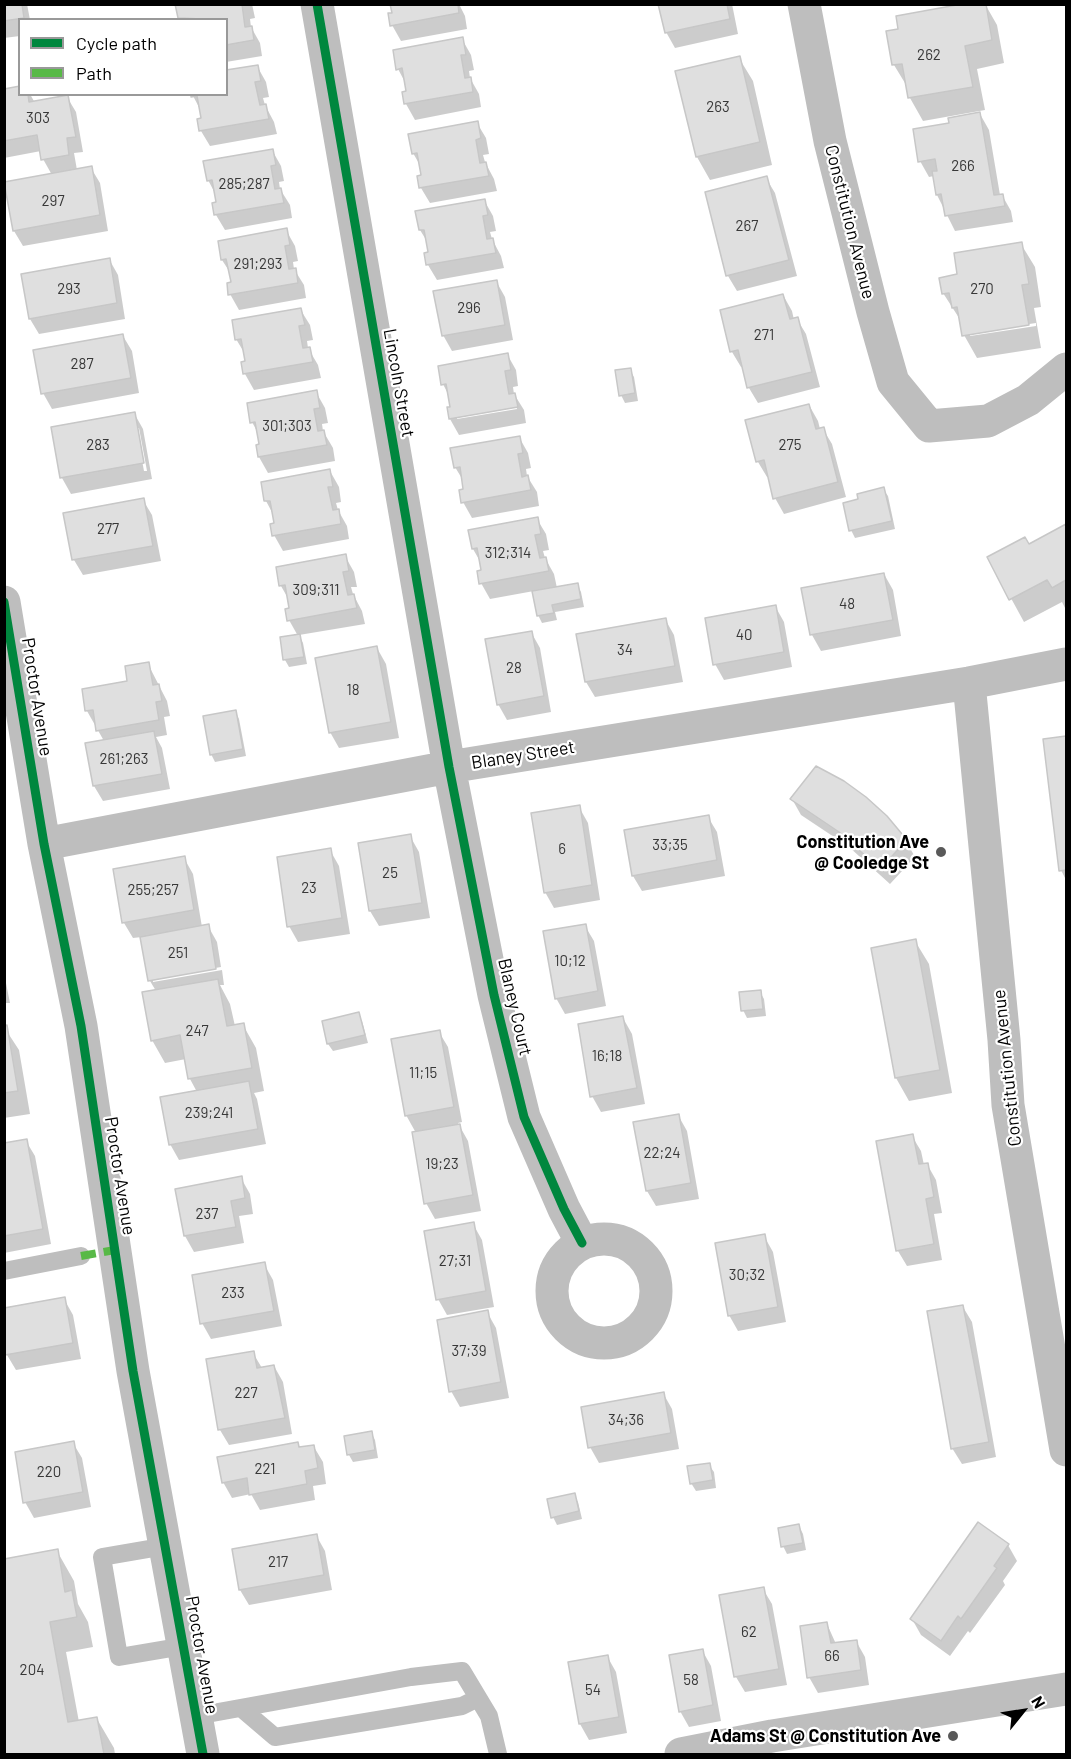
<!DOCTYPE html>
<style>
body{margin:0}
#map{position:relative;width:1071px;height:1759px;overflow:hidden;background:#fff;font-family:Barlow,sans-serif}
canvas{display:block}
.frame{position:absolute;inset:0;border:6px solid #000;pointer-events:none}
.legend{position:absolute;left:18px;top:18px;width:210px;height:78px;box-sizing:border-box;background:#fff;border:2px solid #999;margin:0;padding:8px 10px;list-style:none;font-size:18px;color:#000}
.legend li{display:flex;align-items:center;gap:12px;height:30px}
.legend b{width:30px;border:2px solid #999}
.north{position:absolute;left:993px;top:1681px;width:60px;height:60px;-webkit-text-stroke:4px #fff;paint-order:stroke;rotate:60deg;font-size:16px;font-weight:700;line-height:24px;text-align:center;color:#000}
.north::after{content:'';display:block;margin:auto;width:21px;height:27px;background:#000;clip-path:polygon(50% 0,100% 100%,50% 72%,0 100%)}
</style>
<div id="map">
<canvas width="1071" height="1759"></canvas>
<div class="frame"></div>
<ul class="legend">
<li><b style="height:8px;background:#00873e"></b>Cycle path</li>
<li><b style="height:8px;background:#58b947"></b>Path</li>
</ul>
<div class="north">N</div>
</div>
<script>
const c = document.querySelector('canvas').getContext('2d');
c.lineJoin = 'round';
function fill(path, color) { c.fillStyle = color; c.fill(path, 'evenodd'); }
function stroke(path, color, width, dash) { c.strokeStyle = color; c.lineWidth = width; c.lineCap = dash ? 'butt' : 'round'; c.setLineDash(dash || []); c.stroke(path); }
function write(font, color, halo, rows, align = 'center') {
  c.font = font + ' Barlow,sans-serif'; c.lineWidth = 4.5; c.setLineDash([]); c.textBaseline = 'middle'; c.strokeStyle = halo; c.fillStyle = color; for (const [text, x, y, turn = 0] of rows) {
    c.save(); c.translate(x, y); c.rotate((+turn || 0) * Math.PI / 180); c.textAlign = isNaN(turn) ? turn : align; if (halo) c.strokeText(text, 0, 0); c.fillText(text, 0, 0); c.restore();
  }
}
const shadow = new Path2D(`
 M4,4H27L30,20H20V36L4,38Z
 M176,4H252L255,18L250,19L251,27L260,43L262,56L226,62V20H180Z
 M392,4H459L465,16L467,29L401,41L392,25L394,14Z
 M660,4H732L738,34L675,48L666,32Z
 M985,4L997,25L1004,63L977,69L985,110L923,121L910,98L908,88L894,65Z
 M462,39L471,55L474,70L469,71L470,78L479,94L481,107L415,120L406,104L404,93L408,92L406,84L398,69Z
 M739,58L753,81L772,165L710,180L697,157Z
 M257,66L266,82L269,97L263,98L265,105L274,122L277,134L210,146L201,131L203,120L201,111L192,94H226Z
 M4,91L20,94H30L35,103L67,97L76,112L83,152L74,153L77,170L91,168L100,183L108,231L23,246L14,231L52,175L43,159L41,151L4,158Z
 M980,114L989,130L1000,195H1002L1011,211L1013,222L955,231L937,195L934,176L929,177L920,161L951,124Z
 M477,123L486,138L489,154L483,155L485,162L494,179L497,191L430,203L421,188L419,177L423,176L421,167L413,153Z
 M272,150L281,166L284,181L279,182L280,189L290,205L292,218L225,230L216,215L214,204L218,203L216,195L208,180Z
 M766,178L775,193L797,276L737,291L728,276Z
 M484,200L493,216L496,231L490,232L492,239L501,256L504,268L437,280L428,265L430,254L428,243L420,230Z
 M286,230L295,246L298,261L293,262L294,269L304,285L306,298L239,310L230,294L232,283L231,274L222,260L219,242Z
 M1021,244L1035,267L1041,307L1034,308L1041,348L977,358L964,335L961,321L943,293L959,275ZM1036,323V326L970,336V333Z
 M109,259L118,275L125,319L39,334L30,319Z
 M496,281L505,297L513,340L452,351L443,335Z
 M783,295L792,311L794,320L797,319L806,334L820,387L758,403L749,388L744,366L741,367L732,352Z
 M300,309L310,325L313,340L307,341L308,348L318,365L321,378L254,390L245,374L243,363H246L245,354L236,339Z
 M123,336L132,351L139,393L52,409L43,393Z
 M507,354L516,370L518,386L513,387L514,394L524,410L526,423L459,435L450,419L448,409L452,408L450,398L443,384ZM516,406L517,409L457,419V416Z
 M630,370L634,377L638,401L625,403L621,395Z
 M316,392L325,408L328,423L322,424L323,431L333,448L335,461L268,473L259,457L257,446H261L259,435L252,422Z
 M809,405L818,421L820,429H823L832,444L846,497L784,514L775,498L769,477H767L758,462L747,421Z
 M134,413L143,429L152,479L71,494L62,478L53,428ZM136,428H139L147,471H144Z
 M519,437L528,453L531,468L526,469L527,476L537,492L539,506L472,518L463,502L465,490L464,482L455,467Z
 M330,471L339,487L341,502L336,503L338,510L347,526L349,539L283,551L274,535L275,524L274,516L266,501Z
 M883,489L888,496L895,529L855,538L851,530Z
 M143,500L152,515L161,561L83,575L74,560Z
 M537,519L546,534L549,550L543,551L545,558L554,574L557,588L577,585L581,592L584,607L555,612L557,620L542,623L538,615L534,591L490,599L481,583L483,572L481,563L473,549L470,531Z
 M1066,526V610L1062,602L1024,622L989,558L1029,546Z
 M345,556L354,572L357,587H351L353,594L362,611L365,624L299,635L303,643L307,664L289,667L285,660L298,636L289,620L291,609L289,600L281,586L278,568Z
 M884,574L893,590L901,636L821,651L812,635L803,589Z
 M775,606L784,622L792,667L724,680L715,664Z
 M665,619L674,635L683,682L595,697L586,682Z
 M531,632L540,648L551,712L507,720L498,704Z
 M377,648L386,664L399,738L339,748L330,732Z
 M148,664L167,701L170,716L164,717L167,735L156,737L162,748L170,789L103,801L94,786L104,741L87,711L128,682Z
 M235,711L239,719L246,756L215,762L211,754Z
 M1066,738V880L1061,870L1045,740Z
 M792,799L906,841L915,857L890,884L849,847L801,815Z
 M579,807L588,823L600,900L554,908L545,892Z
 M708,817L717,832L725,876L642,891L633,876Z
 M410,836L419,852L430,918L379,926L370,911Z
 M330,850L339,866L350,934L298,942L289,926Z
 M184,858L193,874L202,927L208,926L217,942L221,967L153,979V982L222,970L224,985H220L230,1004L235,1026L243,1025L256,1048L264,1091L254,1093L257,1099L266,1144L179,1160L170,1144L197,1092L190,1079L186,1059L165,1063L152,1040L156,991L150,981L142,937L133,938L124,923Z
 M585,926L594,941L606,1006L565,1014L556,998Z
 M915,941L929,964L952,1093L909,1101L896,1078Z
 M4,973L10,1003H4Z
 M760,992L764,999L766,1016L747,1018L743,1010Z
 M358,1014L362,1021L368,1043L333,1051L328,1044L323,1022Z
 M623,1018L632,1034L645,1104L601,1112L592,1096Z
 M4,1027L19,1050L30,1114L4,1118Z
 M439,1032L448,1047L462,1122L458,1123L468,1141L481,1211L435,1219L426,1203L416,1133L406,1115Z
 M678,1115L687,1131L699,1199L656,1206L647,1191Z
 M912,1136L921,1151L924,1165L927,1164L936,1180L942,1213L934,1214L942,1260L907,1266L898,1251Z
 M26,1141L35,1156L51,1244L4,1253V1144Z
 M241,1178L250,1194L253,1214L239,1216L244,1243L194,1252L185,1236L177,1190Z
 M473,1224L482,1240L494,1307L447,1315L438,1299Z
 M764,1236L773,1252L786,1322L738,1331L729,1315Z
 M264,1264L273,1280L282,1326L211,1339L202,1323Z
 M64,1299L73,1315L81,1359L16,1370L7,1355L4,1342V1310Z
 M963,1307L972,1322L996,1457L962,1464L952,1448Z
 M487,1312L496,1328L509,1398L460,1407L451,1391Z
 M253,1353L262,1368L274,1366L283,1382L292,1434L229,1445L220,1430L207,1361Z
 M663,1393L672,1409L679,1449L599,1463L590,1447Z
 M371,1432L375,1440L378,1458L353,1462L349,1455L346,1437Z
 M73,1443L82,1458L91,1507L34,1518L25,1502Z
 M298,1444L300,1449L314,1447L323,1462L326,1484L313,1486L315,1500L260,1510L251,1494L232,1498L223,1482Z
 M709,1465L714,1472L716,1488L696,1491L691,1483Z
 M574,1495L578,1502L582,1519L557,1525L553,1517Z
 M799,1526L803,1534L806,1550L787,1554L783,1546Z
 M316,1535L325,1551L332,1590L249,1605L240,1590Z
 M1008,1545L1017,1561L1003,1581L1005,1585L970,1633L968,1631L950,1656L921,1635L912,1619Z
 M57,1551L74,1581L78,1604L88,1622L93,1647L66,1652L79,1722L97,1719L114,1748L115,1754H4V1560Z
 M763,1589L772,1604L787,1685L745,1692L736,1677Z
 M827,1624L836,1644L856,1641L865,1657L869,1685L818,1693L809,1677Z
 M702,1650L711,1666L721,1721L689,1727L680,1711Z
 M607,1656L616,1672L627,1733L589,1740L580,1724L569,1664Z`);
const building = new Path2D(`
 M4,4H22L24,18L4,21Z
 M175,4H242L245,27L252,26L254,40L226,45V20L178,18Z
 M390,4H458L459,13L390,26L388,13H392Z
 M658,4H727L730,19L665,33Z
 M962,4H986L992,40L965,46L973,87L908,98L902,64L892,65L886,31L898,29L896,16Z
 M463,37L466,55H461L465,78L471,77L473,92L404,104L402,92L406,91L402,68L396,70L393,50Z
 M740,56L760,142L696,157L675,71Z
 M258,65L261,81L255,82L260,105L266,104L269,119L199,131L197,119L201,118L197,96L191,97V94H226V70Z
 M20,86V94H28L29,102L68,95L76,137L67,138L69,155L41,160L37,135L4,141V89Z
 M980,112L994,195L1003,194L1005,206L945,216L941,194L936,195L932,171H937L935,159L918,162L913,129L949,123L948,118Z
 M478,121L481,138L476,140L480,163L486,162L489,176L419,188L417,176L421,175L417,153L412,154L408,134Z
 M273,149L276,165L271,166L275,189L281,188L284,203L214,215L212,203L216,202L212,180L207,181L203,161Z
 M92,166L100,215L13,231L4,182Z
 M767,176L789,260L726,276L705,192Z
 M485,199L488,215L483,216L487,239L493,238L496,253L426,265L424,253L428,252L424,230H419L415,211Z
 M287,228L290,245L285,246L289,269L296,268L298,283L228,295L227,283L231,282L226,259L221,260L218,241Z
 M1022,242L1029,284L1022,285L1029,325L962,336L957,307L952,308L949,293L942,294L939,278L957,274L954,253Z
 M110,258L117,303L29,319L21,274Z
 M497,280L505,325L442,336L433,291Z
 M783,294L790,319L798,317L812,372L747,388L738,350L730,352L720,310Z
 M301,308L305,325L299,326L303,348L310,347L313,362L243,374L241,362L245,361L241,339L235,340L232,320Z
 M123,334L131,378L41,394L33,350Z
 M508,353L511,370L505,371L509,394L515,393L518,407L449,419L447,407H450L446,384L441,385L438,366Z
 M631,368L635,393L619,396L615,370Z
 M317,390L320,408L314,409L318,431L324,430L327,445L258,457L256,445L259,444L255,422L250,423L247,403Z
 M809,404L816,429L824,427L838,482L773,499L764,460L756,462L745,420Z
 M135,412L144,463L60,478L51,427Z
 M520,436L523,453L518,454L522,477L528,475L531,490L461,503L459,490L463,489L460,467L454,468L450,448Z
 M330,469L333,487H328L333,510L339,509L341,524L272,536L270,524L274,523L270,501H264L261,482Z
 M884,487L892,521L849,531L843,503L858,499L857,494Z
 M144,498L153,546L72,560L63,513Z
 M538,517L541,534L535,535L540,558L546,557L549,571L479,584L477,571L481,570L477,548L472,549L468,530Z
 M1066,524V580L1052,588L1047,580L1009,600L987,557L1025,537L1029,544Z
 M346,554L349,571L343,572L348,595L354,594L357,608L287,621L285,609L289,608L285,585L279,586L276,567Z
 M884,573L893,620L810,635L801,588Z
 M578,583L581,599L552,605L554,613L537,616L532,591Z
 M776,605L784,652L713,665L705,618Z
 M666,618L675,666L585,682L576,634Z
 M532,631L544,696L497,705L485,639Z
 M300,634L304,657L283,660L280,637Z
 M377,646L391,722L329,733L315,658Z
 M149,662L153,685L159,684L162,701L156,702L159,720L96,731L93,710L85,711L82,689L127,681L125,666Z
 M236,710L243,749L210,755L203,716Z
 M154,731L162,774L93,786L85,743Z
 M1066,736V870L1059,871L1043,739Z
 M816,766L844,781L866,797L887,816L907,840L880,869L839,832L790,799Z
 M580,805L592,885L544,893L531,813Z
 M709,815L717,860L632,876L624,830Z
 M411,834L422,903L369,911L358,843Z
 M331,848L342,918L287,927L277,857Z
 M185,856L194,910L122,923L113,869Z
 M209,924L216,969L148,981L140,937Z
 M586,924L598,991L555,999L543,931Z
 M916,939L940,1070L895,1078L871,948Z
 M218,979L227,1026L244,1023L252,1068L188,1079L180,1035L151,1041L142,992Z
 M761,990L763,1009L741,1011L739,992Z
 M359,1012L365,1035L327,1044L322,1021Z
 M623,1016L637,1088L590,1097L578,1024Z
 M7,1025L18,1091L4,1093V1026Z
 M440,1030L454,1107L405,1116L391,1039Z
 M249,1081L258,1129L169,1145L160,1097Z
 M679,1114L691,1183L646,1191L633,1122Z
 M460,1124L473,1195L424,1204L412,1132Z
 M913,1134L919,1164L928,1163L934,1197L926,1199L934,1244L896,1251L876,1141Z
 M27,1139L43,1229L4,1236V1143Z
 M242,1176L245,1198L231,1201L236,1227L184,1236L175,1189Z
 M474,1222L486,1291L436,1300L424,1231Z
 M765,1234L778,1307L728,1316L715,1243Z
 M265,1262L274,1311L200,1324L192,1275Z
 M65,1297L73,1343L5,1355L4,1308Z
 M963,1305L989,1442L951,1449L927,1311Z
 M488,1310L501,1382L449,1392L437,1320Z
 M254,1351L257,1368L274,1365L285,1418L218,1430L206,1359Z
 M664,1392L671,1433L588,1448L581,1407Z
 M372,1431L375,1450L347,1455L344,1436Z
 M74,1441L83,1492L23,1503L15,1452Z
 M298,1442L299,1447L314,1445L318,1468L305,1471L307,1484L249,1495L247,1478L222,1483L217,1457Z
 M710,1463L713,1480L690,1484L687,1466Z
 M575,1493L579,1511L551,1518L547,1499Z
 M978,1522L1009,1544L994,1566L997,1568L961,1619L958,1616L941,1641L910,1619Z
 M799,1524L803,1543L781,1547L778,1528Z
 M317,1534L324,1575L239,1590L232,1549Z
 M58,1549L65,1592L72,1590L77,1617L50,1622L68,1722L97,1717L104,1754H4V1559Z
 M764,1587L779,1669L734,1677L719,1595Z
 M827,1622L831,1643L857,1640L861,1670L807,1678L800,1626Z
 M703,1649L713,1705L679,1712L669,1655Z
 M608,1655L619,1717L579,1724L568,1662Z`);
const lane = new Path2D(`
 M4,1271L81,1256
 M166,1546L102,1557L119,1657L184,1646
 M241,1708L275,1737L462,1706L478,1698
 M196,1716L411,1677L462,1671L489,1716L498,1754`);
const street = new Path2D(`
 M317,4L449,767L494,995L524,1117L564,1209L582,1243
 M804,4L830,141L873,312L893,382L929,426L988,421L1028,400L1066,369
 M4,602L44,844L81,1026L133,1371L203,1754
 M969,683L1004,1040L1008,1105L1066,1450
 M44,844L449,767L969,683L1066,664
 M552 1291a52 52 0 1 1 104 0a52 52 0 1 1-104 0Z
 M681,1754L772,1736L1066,1689`);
const quiet = new Path2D(`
 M81,1256L115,1250`);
const cycleway = new Path2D(`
 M317,4L449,767L494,995L524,1117L564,1209L582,1243
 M4,602L44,844L81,1026L133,1371L203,1754`);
const markers = [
 [941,852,6,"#595959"],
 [953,1736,6,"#595959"]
];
const numberNames = [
 ["262",929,55],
 ["263",718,107],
 ["303",38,118],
 ["266",963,166],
 ["285;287",244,184],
 ["297",53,201],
 ["267",747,226],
 ["291;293",258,264],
 ["293",69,289],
 ["270",982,289],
 ["296",469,308],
 ["271",764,335],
 ["287",82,364],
 ["301;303",287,426],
 ["283",98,445],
 ["275",790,445],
 ["277",108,529],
 ["312;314",508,553],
 ["309;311",316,590],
 ["48",847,604],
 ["40",744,635],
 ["34",625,650],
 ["28",514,668],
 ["18",353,690],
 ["261;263",124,759],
 ["33;35",670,845],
 ["6",562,849],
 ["25",390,873],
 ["23",309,888],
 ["255;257",153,890],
 ["251",178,953],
 ["10;12",570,961],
 ["247",197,1031],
 ["16;18",607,1056],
 ["11;15",423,1073],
 ["239;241",209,1113],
 ["22;24",662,1153],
 ["19;23",442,1164],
 ["237",207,1214],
 ["27;31",455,1261],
 ["30;32",747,1275],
 ["233",233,1293],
 ["37;39",469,1351],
 ["227",246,1393],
 ["34;36",626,1420],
 ["221",265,1469],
 ["220",49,1472],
 ["217",278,1562],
 ["62",749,1632],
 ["66",832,1656],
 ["204",32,1670],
 ["58",691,1680],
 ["54",593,1690]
];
const streetNames = [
 ["Constitution Avenue",850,222,76],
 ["Lincoln Street",399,383,80],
 ["Proctor Avenue",37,697,81],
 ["Blaney Street",523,755,-9],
 ["Blaney Court",515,1007,77],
 ["Constitution Avenue",1007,1068,-96],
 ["Proctor Avenue",120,1176,81],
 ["Proctor Avenue",202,1655,80]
];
const poiNames = [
 ["Constitution Ave",929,842],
 ["@ Cooledge St",929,863],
 ["Adams St @ Constitution Ave",941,1736]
];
fill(shadow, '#0003');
fill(building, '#dfdfdf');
stroke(building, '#c7c7c7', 1.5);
stroke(lane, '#bebebe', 18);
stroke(street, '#bebebe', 33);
stroke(quiet, '#58b947', 8, [15, 8]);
stroke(cycleway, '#00873e', 9);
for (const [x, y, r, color] of markers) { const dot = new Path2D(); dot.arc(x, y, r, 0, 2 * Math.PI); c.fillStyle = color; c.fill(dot); stroke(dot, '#fff', 2); }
write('15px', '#383838', null, numberNames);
write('18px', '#000', '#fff', streetNames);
write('bold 18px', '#000', '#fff', poiNames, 'right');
</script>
